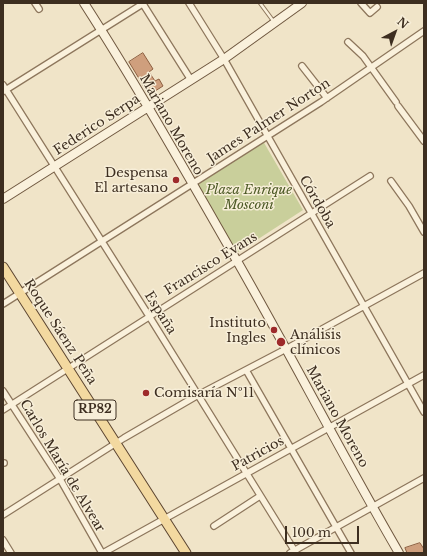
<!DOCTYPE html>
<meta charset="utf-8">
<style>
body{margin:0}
#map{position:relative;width:427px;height:556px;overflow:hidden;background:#f0e4c8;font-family:"Libre Baskerville",serif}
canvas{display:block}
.frame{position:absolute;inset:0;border:4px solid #3d2e20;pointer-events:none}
.north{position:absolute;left:375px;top:12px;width:40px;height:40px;-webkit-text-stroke:3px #f7eed8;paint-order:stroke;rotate:41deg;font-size:11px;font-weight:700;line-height:16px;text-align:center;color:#3d2e20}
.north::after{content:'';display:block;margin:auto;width:14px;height:18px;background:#3d2e20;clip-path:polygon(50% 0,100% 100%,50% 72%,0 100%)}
.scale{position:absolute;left:285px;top:526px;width:74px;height:18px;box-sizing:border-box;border:2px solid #3d2e20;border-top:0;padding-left:5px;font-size:12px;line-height:14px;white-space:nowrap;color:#3d2e20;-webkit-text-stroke:3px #f7eed8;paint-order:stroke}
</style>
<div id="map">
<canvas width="427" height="556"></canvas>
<div class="frame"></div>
<div class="north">N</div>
<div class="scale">100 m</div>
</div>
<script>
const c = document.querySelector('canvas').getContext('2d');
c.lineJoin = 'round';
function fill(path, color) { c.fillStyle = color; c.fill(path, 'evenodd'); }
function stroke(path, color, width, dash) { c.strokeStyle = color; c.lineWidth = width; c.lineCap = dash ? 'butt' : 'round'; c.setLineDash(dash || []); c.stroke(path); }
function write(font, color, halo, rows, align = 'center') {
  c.font = font + ' "Libre Baskerville",serif'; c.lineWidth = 3; c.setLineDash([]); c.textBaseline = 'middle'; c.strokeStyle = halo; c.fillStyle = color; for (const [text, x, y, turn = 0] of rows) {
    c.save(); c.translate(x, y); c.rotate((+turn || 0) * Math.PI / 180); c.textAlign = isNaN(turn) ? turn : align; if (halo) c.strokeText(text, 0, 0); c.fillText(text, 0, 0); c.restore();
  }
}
const green = new Path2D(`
 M263,141L303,210L235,254L196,185Z`);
const building = new Path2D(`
 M143,53L153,69L149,72L155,81L159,79L163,86L149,95L129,62Z
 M420,543L424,549V553H407L405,548Z`);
const lane = new Path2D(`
 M260,3L274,22`);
const street = new Path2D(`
 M35,3L39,9
 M189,3L224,59L424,412
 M361,3L370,13L377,7
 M143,4L191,80
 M348,42L363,56L396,102
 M302,66L327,98
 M3,85L149,316L296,553
 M4,91L144,3
 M398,106L424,141
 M391,181L409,206L424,232
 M3,304L321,102L424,31
 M246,370L351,553
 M3,391L60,479L102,553
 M3,410L370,176
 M3,463H4
 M3,515L124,438L198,395L286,349L424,273
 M214,526L260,496
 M3,540L11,553
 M103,553L424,375
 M290,553L424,478`);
const secondary = new Path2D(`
 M84,3C138,87 187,174 237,261C292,357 343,457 399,553
 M3,199L224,59L302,3`);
const primary = new Path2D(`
 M3,267L186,553`);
const markers = [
 [176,180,4,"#9e2a2b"],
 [274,330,4,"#9e2a2b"],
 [281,342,5,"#9e2a2b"],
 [146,393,4,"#9e2a2b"]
];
const shields = [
 [95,410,42]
];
const shieldNames = [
 ["RP82",95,410]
];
const streetNames = [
 ["James Palmer Norton",269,121,-33],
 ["Federico Serpa",97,125,-33],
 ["Mariano Moreno",171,125,60],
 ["Córdoba",317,202,60],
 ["Francisco Evans",211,264,-32],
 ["España",160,313,58],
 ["Roque Sáenz Peña",60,332,57],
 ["Mariano Moreno",337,417,61],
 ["Patricios",258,454,-29],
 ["Carlos María de Alvear",62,466,59]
];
const poiNames = [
 ["Despensa",168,173],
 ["El artesano",168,188],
 ["Instituto",266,323],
 ["Ingles",266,338],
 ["Análisis",290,335,"left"],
 ["clínicos",290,350,"left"],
 ["Comisaría Nº11",154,393,"left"]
];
const parkNames = [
 ["Plaza Enrique",249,190],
 ["Mosconi",249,205]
];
fill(green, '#c9cf9b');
fill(building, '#cf9f7d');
stroke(building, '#8d5f41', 1);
stroke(lane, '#8d765c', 4.5);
stroke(street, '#8d765c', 8);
stroke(secondary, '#6f573f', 10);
stroke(primary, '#5b4430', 11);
stroke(lane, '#faf1dc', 2.5);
stroke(street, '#faf1dc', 5.5);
stroke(secondary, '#faf1dc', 8);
stroke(primary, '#f3d9a0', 9);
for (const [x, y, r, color] of markers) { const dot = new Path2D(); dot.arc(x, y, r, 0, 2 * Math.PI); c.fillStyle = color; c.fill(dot); stroke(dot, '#f7eed8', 1.5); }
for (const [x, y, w] of shields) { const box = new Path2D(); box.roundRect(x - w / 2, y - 10, w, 20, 3); c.fillStyle = '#f7eed8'; c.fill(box); stroke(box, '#3d2e20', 1); }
write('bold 12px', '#3d2e20', null, shieldNames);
write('13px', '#3d2e20', '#f7eed8', streetNames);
write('13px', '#3d2e20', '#f7eed8', poiNames, 'right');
write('italic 13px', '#4d5a26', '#f7eed8', parkNames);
</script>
